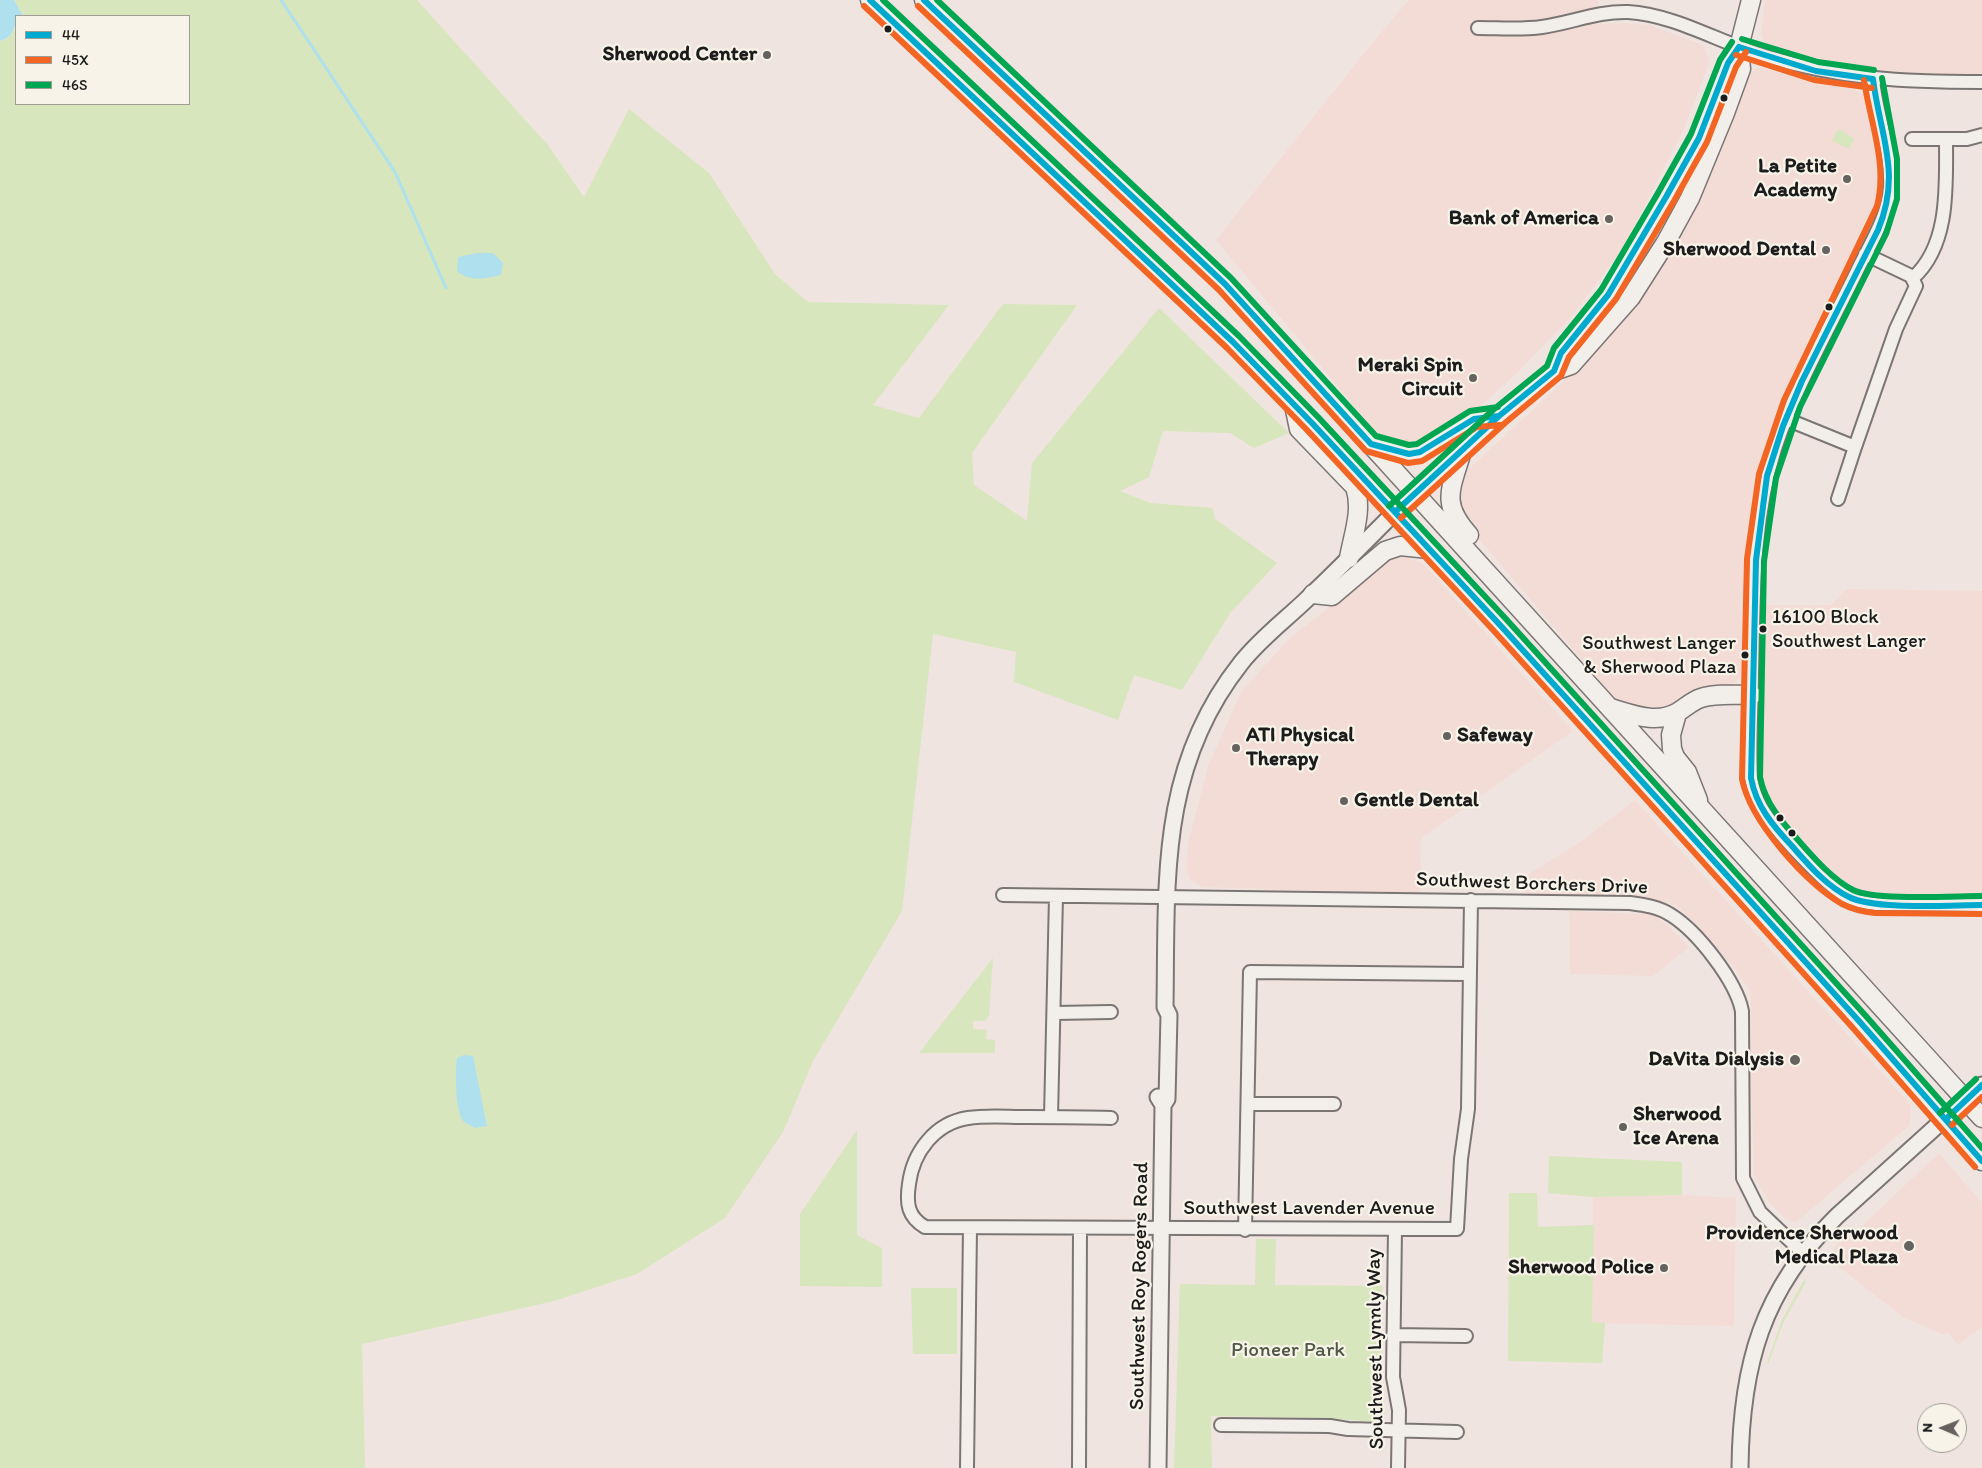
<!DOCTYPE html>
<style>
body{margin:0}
#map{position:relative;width:1982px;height:1468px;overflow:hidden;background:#efe4df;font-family:Itim,sans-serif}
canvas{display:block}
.legend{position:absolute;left:15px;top:15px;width:175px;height:90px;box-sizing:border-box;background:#f7f3e8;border:1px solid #9f9d96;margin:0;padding:6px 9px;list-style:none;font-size:15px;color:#1c1c1c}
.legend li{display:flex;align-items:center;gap:10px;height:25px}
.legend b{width:25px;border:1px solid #9f9d96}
.north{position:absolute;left:1917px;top:1403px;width:50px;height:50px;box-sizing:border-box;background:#f7f3e8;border:1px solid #9f9d96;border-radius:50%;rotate:271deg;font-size:14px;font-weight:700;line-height:20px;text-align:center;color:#1c1c1c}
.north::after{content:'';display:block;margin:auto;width:18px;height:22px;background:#666260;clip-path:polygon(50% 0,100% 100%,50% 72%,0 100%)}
</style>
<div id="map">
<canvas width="1982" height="1468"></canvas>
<ul class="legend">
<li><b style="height:6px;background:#00a9ce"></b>44</li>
<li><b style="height:6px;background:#f26522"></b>45X</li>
<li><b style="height:6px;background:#00a651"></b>46S</li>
</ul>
<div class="north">N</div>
</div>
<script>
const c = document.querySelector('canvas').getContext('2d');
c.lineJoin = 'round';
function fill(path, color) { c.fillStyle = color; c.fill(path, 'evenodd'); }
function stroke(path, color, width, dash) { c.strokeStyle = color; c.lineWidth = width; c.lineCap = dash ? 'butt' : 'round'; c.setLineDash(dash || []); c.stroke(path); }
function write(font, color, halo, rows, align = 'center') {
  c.font = font + ' Itim,sans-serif'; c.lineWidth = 4.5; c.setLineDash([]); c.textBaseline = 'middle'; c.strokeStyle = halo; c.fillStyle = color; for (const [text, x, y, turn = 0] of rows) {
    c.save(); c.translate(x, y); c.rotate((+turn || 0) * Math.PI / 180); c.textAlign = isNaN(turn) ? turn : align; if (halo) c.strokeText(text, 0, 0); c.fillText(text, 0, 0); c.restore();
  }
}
const built = new Path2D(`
 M1409,0H1598V24L1622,23L1649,25L1703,45L1710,61L1683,131L1622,249L1571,317L1514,376L1427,453L1386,444L1216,240L1369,47Z
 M1765,0H1982V75L1899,73L1845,66L1775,49L1763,40L1761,31Z
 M1759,67L1823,85L1847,87L1863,94L1881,167L1882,186L1879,205L1781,408L1765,452L1753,499L1746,547L1743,666L1741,676L1730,687L1658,712L1626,707L1616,700L1463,520L1456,508L1460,477L1563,382L1625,310L1748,75Z
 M1389,555L1411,557L1425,566L1573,731L1421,838L1420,894L1202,887L1190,879L1186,870L1188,843L1209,764L1241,692L1289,639L1328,608Z
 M1847,589L1982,591V895L1870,894L1852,888L1836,878L1772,806L1764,792L1762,777L1764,605H1831Z
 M1635,800L1911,1105L1910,1125L1796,1222L1786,1219L1768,1201L1754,1176L1751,1077V1001L1749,989L1737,972L1695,923L1676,905L1645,897L1525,896L1524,877L1579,843Z
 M1569,911L1646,914L1658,918L1667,925L1689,947L1653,976L1570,974Z
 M1939,1153L1982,1203V1327L1958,1345L1947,1332L1944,1335L1903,1317L1833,1262L1836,1259L1832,1256L1833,1251L1839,1242L1861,1227Z
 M1682,1195L1736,1198L1734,1326L1592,1323L1593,1197Z`);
const green = new Path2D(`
 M14,0H417L547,144L584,197L629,109L709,173L775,274L808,302L949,305L873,405L919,418L1003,304L1077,305L972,453L974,485L1027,521L1032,463L1159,308L1289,433L1254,448L1230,433L1163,431L1149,477L1120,491L1150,503L1213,508L1215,519L1277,563L1231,612L1182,690L1134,675L1118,720L1014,682L1016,652L933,634L902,911L813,1061L783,1132L725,1218L637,1274L554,1301L362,1344L365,1468H0V41L7,39L16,27V104H189V16H23Z
 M1838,129L1854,138L1849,149L1832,141Z
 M993,958L989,1016L985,1021H973V1029L987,1030L986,1039L995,1040V1053H919Z
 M857,1130V1235L882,1248V1287L800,1286V1214Z
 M1549,1156L1682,1162V1195L1593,1197L1548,1193Z
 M1509,1193H1537L1538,1227L1594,1225L1592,1322L1605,1323L1602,1363L1508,1361Z
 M1256,1239H1276L1275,1285L1382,1286L1381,1367L1385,1418L1378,1422L1323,1418L1211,1416L1212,1468H1174L1180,1284L1255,1285Z
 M1804,1280L1806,1282L1784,1321L1768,1364L1767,1363L1782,1320Z
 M911,1288H957V1354H913Z`);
const water = new Path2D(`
 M0,0H14L23,16H16C16,28 12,38 0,41Z
 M477,253H493L503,263L501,275C485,279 470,282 457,271L458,257Z
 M464,1055L473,1056L487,1126L475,1128C472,1126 467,1124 464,1122C455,1113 455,1071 457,1058Z`);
const stream = new Path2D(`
 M281,0L395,172L446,288`);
const minor = new Path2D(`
 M1478,28C1499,28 1521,30 1542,27C1571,23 1598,11 1628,12C1676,15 1720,43 1765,56C1841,79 1903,82 1982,82
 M1873,79C1876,115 1892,151 1890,187C1888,217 1870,244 1857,271C1829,329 1795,387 1775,449C1752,522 1754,597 1752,673C1752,708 1749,743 1751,778C1753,789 1756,798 1761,807C1773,828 1825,885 1846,896C1855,901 1865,903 1876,904L1982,905
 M1912,139H1967L1982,135
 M1913,278C1950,245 1946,185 1946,140
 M1786,419L1855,447L1896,329L1916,286L1911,276L1865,254
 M1838,499L1855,447
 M1003,895L1630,903C1645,905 1659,907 1671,915C1698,932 1736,981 1742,1011L1743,1178L1760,1212L1803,1253
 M1055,1013L1111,1012
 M1248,1104H1334
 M1051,1117L1056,896
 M1111,1118C1083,1117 1054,1117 1026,1117C1007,1117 987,1115 968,1118C935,1123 913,1152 909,1184C906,1204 908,1217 925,1227L1457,1229L1461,1159L1468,1109L1471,900
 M1245,1230L1250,972L1468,974
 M1395,1230L1393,1377L1399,1410L1398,1468
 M1393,1335L1466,1336
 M1221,1425L1330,1426L1348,1429L1457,1432
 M967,1468L970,1228
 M1079,1468L1080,1229`);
const major = new Path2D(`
 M1163,1105L1167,1099L1169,1015L1165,1007C1167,881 1158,768 1241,663C1260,639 1284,621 1306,600C1337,571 1366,541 1395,512
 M1158,1468L1163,1105L1158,1097
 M1740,1468C1741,1365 1762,1290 1837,1216L1982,1085`);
const highway = new Path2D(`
 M870,0L1233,342L1312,423L1500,625L1859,1021L1982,1161
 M924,0L1225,284L1982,1118
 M1554,371L1561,353L1611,290L1699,138L1728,63L1739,47L1751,0
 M1294,405L1299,429L1355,487C1363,510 1353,535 1349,558
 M1371,444L1409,454L1420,452L1474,419L1499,416
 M1462,451C1451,489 1440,503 1469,535
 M1395,512L1506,410L1554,371L1571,365L1631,297L1666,242L1690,198L1725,113L1741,69L1739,47
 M1313,594L1332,596L1385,551L1400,546L1429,549
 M1610,708C1632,714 1656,725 1678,712C1686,707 1692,701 1701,698C1717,693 1735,695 1752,695
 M1677,713L1671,735L1672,749L1675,757L1687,772L1698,800`);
const bus1 = new Path2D(`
 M870,0L1233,342L1312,423L1500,625L1859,1021L1982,1161
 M924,0L1225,284L1371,444L1409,454L1420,452L1474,419L1499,416
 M1739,47L1816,71L1873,79
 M1873,79C1880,136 1902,173 1878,230L1802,381L1783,426L1767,476L1756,560L1751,778C1756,806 1773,826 1792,846C1808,864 1826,886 1849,897C1874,910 1950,905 1982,905
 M1395,512L1499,416L1554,371L1561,353L1608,295L1666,197L1699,138L1728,63L1739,47
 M1946,1119L1982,1085`);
const bus2 = new Path2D(`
 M864,6L1227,348L1306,429L1494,631L1852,1027L1975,1167
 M918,6L1219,290L1366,451L1408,463L1422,461L1477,427L1500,425
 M1736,55L1814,80L1872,88
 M1864,80C1870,122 1888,164 1877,206L1784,400L1759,474L1747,559L1742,779C1750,821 1805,882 1842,904C1852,909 1864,912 1875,913L1982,914
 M1401,518L1505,423L1561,376L1569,357L1616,299L1674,201L1707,142L1736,67L1746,52
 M1952,1125L1982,1097`);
const bus3 = new Path2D(`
 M883,0L1239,336L1318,417L1506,619L1865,1015L1982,1148
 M937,0L1231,278L1376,436L1409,445L1417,444L1470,411L1498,407
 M1742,39L1818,62L1874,70
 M1882,78L1897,159V199L1886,234L1800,407L1776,478L1764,561L1760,777C1765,803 1782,822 1799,841C1814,858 1832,879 1853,890C1876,901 1953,896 1982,896
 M1389,506L1493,410L1547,366L1554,348L1601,290L1658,193L1691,134L1720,60L1732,42
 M1940,1113L1976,1079`);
const markers = [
 [888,29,4.5,"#1c1c1c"],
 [767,55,5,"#666260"],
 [1724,98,4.5,"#1c1c1c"],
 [1847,179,5,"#666260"],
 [1609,219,5,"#666260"],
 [1826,250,5,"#666260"],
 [1829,307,4.5,"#1c1c1c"],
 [1473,378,5,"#666260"],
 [1763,629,4.5,"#1c1c1c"],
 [1745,655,4.5,"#1c1c1c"],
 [1447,736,5,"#666260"],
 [1236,748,5,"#666260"],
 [1344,801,5,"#666260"],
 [1780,818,4.5,"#1c1c1c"],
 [1792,833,4.5,"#1c1c1c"],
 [1795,1060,6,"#666260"],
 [1623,1127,5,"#666260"],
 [1909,1246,6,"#666260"],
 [1664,1268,5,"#666260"]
];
const busNames = [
 ["16100 Block",1772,618],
 ["Southwest Langer",1772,642],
 ["Southwest Langer",1736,644,"right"],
 ["& Sherwood Plaza",1736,668,"right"]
];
const poiNames = [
 ["Sherwood Center",757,55],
 ["La Petite",1837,167],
 ["Academy",1837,191],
 ["Bank of America",1599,219],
 ["Sherwood Dental",1816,250],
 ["Meraki Spin",1463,366],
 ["Circuit",1463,390],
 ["ATI Physical",1246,736,"left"],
 ["Therapy",1246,760,"left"],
 ["Safeway",1457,736,"left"],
 ["Gentle Dental",1354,801,"left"],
 ["DaVita Dialysis",1784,1060],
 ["Sherwood",1633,1115,"left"],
 ["Ice Arena",1633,1139,"left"],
 ["Providence Sherwood",1898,1234],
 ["Medical Plaza",1898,1258],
 ["Sherwood Police",1654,1268]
];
const streetNames = [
 ["Southwest Borchers Drive",1532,884,2],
 ["Southwest Lavender Avenue",1309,1209],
 ["Southwest Roy Rogers Road",1140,1286,-89],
 ["Southwest Lynnly Way",1376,1349,-91]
];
const parkNames = [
 ["Pioneer Park",1288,1351]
];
fill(built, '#f3dcd5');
fill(green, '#d8e6bd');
fill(water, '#afe0ee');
stroke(stream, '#afe0ee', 3);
stroke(minor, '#7b7674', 16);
stroke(major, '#7b7674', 19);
stroke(highway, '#7b7674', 21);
stroke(minor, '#f2efeb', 12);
stroke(major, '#f2efeb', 15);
stroke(highway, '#f2efeb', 18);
stroke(bus1, '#00a9ce', 6);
stroke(bus2, '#f26522', 6);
stroke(bus3, '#00a651', 6);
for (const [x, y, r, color] of markers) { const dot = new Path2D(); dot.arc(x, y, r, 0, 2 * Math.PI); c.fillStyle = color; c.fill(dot); stroke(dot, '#f7f3e8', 2); }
write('20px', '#1c1c1c', '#f7f3e8', busNames, 'left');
write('bold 21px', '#1c1c1c', '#f7f3e8', poiNames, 'right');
write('21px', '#1c1c1c', '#f7f3e8', streetNames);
write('21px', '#4f5944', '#f7f3e8', parkNames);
</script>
